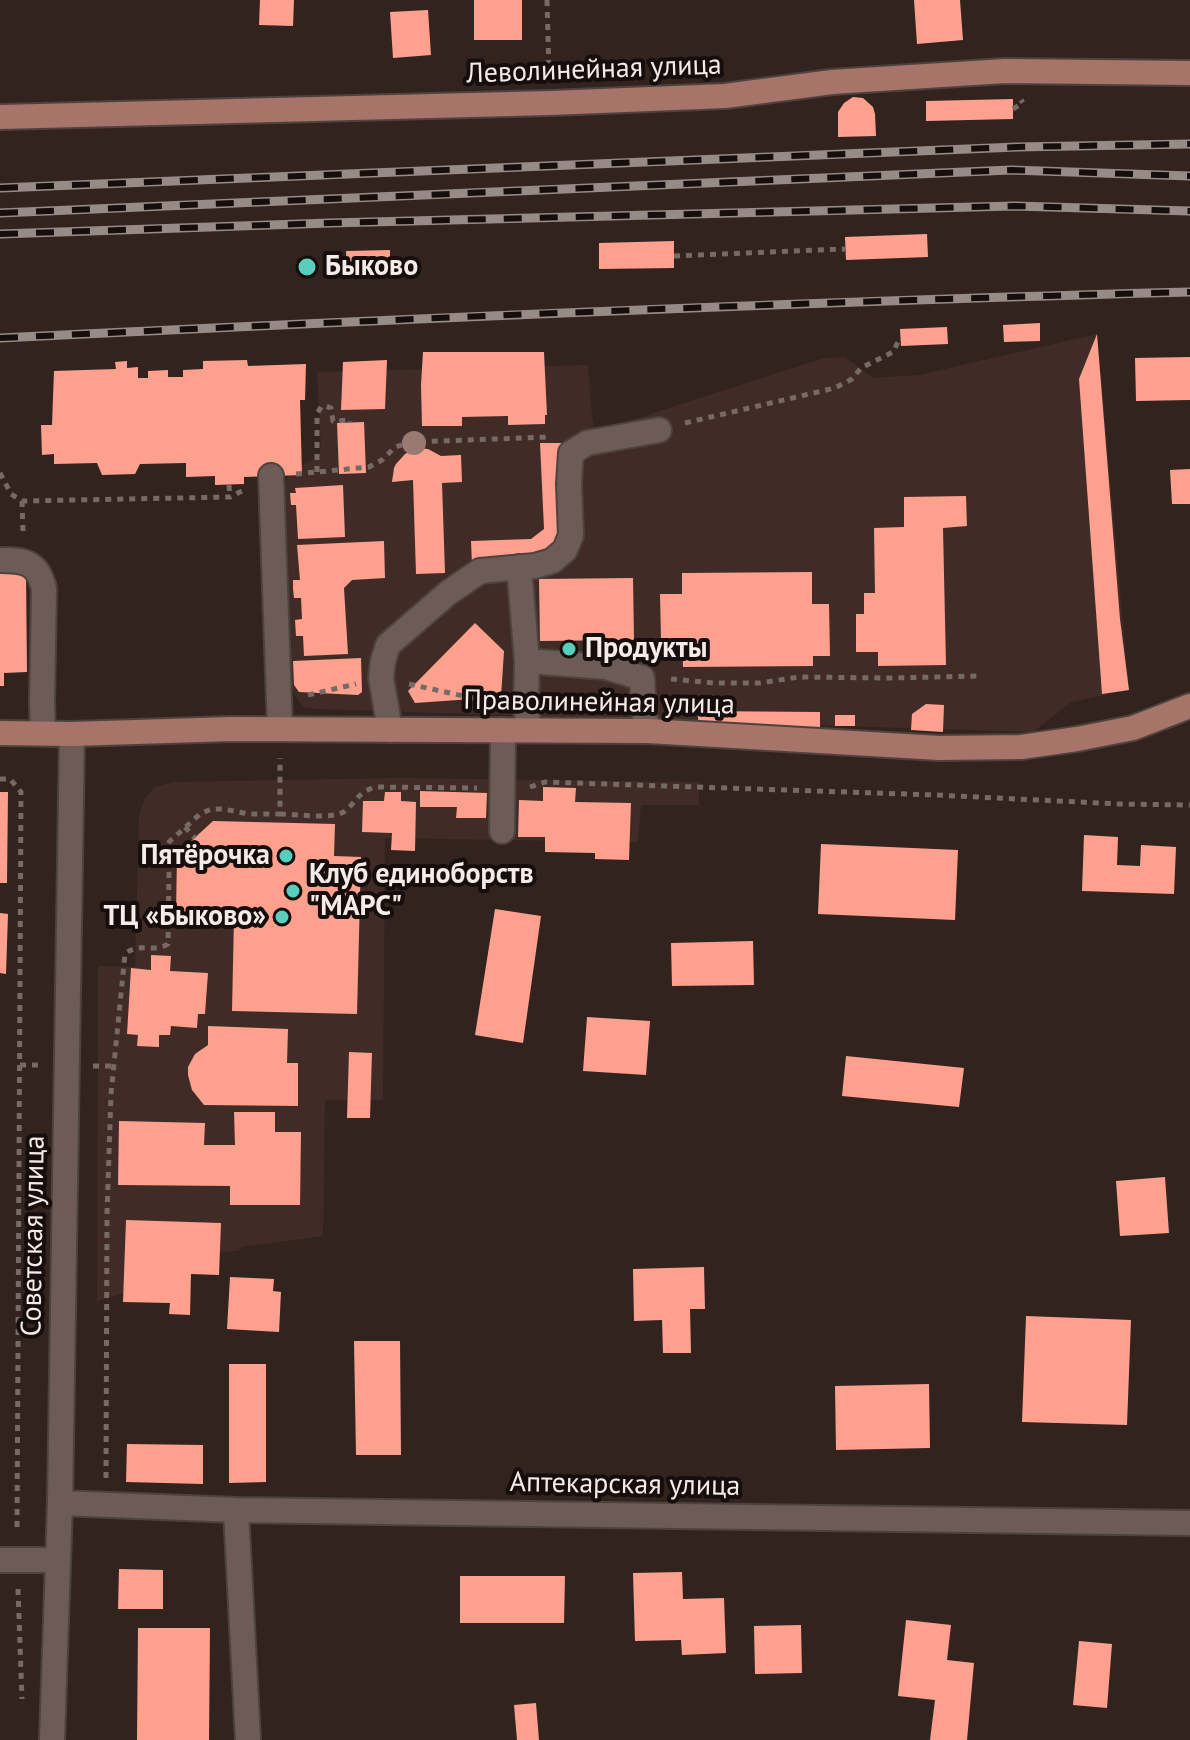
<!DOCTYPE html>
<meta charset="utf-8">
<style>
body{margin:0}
canvas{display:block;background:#32231f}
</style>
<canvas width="1190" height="1740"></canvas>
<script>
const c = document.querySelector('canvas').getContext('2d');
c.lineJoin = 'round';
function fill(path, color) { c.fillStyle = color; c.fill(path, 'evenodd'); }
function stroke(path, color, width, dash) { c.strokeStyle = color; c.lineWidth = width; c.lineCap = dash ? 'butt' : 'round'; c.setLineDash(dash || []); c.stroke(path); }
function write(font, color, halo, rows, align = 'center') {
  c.font = font + ' "PT Sans",sans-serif'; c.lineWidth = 8; c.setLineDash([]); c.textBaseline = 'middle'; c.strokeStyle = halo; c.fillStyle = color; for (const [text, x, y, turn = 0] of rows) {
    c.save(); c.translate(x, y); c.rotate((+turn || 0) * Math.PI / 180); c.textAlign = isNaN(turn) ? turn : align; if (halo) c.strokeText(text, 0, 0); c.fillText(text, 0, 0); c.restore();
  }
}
const built = new Path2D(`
 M1097,334L1129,690L1071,702L1033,732L318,709L303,707L294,694L291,685L284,486L290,471L313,460L319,455L321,447L317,372L588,365L592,416L595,432L824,358L845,357L873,378L919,375Z
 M401,778L699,782V805H641L638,842L385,838L383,1100H325L323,1236L242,1247L238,1251L186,1253L179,1276L97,1301L98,966L135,967L139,816L145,798L155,787L175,782Z`);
const building = new Path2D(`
 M260,0H294L293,26L259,25Z
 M474,0H522V40H474Z
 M914,0H960L963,40L917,44Z
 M428,10L431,55L393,58L390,12Z
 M853,97L863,98L873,107L875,114L876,136L838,137V112L844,103Z
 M1013,99V119L926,121V101Z
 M927,234L928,257L846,260L845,237Z
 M674,241V268L599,269V243Z
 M390,250V276L347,277L346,251Z
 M1040,323V341L1004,342L1003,325Z
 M947,327L948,344L901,346L900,329Z
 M1097,334L1120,619L1129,690L1102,694L1079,379Z
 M423,352H544L547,415H545V424L508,425V416L462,417V426H422L421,385Z
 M1190,357V400L1136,401L1135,358Z
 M247,360L248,366L306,364L305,400H300L302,475L244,477V484L215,485V476L186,477V463L140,464L135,474L102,475L97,463L54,464V454L42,455L41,425H52L54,371L116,369L115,362L127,361V368L138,367V378H148V371L168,370V377H183V370L203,369V361Z
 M387,360L385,409L341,410L343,362Z
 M364,422L366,473L339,474L337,423Z
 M540,443H563L566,534L531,562L472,565L471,541L531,539L544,529Z
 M416,448L428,449L441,456L461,455L462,482L442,483L445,573L416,574L413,480L392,482L394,468L396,464L405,454Z
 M1190,469V504H1172L1170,470Z
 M343,485L345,537L298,539L296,505H291L290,493H296L295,488Z
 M966,496L967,526L943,528L946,665L878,666V652H856V614H864V593H875L874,528L904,527V497Z
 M384,541L385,578L352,580L344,588L348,654L304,656L303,636H296L295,620L302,619L301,598H294L293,589V580H300L297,545Z
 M812,572V604H829L830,656H813V666L683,667L682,638L661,639L660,594H682V573Z
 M0,574H26L27,672L4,673V686H0Z
 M633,578L634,640L540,641L539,579Z
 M475,623L504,651L501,697L415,703L408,691Z
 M361,658L362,692L358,695L299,692L294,685L293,661Z
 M926,704L944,705L943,732L911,730L912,714Z
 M698,711L820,712V727L698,726Z
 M835,715H855V726H835Z
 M543,787L576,788L575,802L631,803L629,860L595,859V853L545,852V837H518L519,800L543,801Z
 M420,791L487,793L486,818H456L457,807H420Z
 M0,792H8L7,883H0Z
 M385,792H401V801L416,802L415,851L391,850L392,833L362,832L363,801H384Z
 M213,821L335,824L334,856L361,857L357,1014L232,1011L234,917L176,916L177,854Z
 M1084,835L1118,837L1117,865L1140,866L1141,845L1176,847L1174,894L1082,891Z
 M821,844L958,850L955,920L818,914Z
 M495,909L541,916L523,1043L475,1035Z
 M0,913L8,914L6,974L0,973Z
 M753,941L754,985L672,986L671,943Z
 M151,955L171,956L170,971L208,973L205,1014H198L197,1028L171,1026L170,1035H159V1047L137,1046L138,1035L127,1034L131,968L151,970Z
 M587,1017L650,1021L646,1075L583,1071Z
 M208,1026L288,1029L287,1063H298V1106L204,1105L192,1090L188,1075V1067L195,1054L208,1045Z
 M349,1052L372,1053L370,1118H347Z
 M846,1056L964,1068L959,1107L842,1096Z
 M234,1112H275V1132H301L300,1205H230V1186L118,1185L119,1121L205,1123L204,1145H235Z
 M1165,1177L1169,1233L1120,1236L1116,1181Z
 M126,1220L221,1223L219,1275L191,1274L190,1315L169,1314L170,1303L123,1302Z
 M704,1267L705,1309H690L691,1353H663L662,1320L634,1321L633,1269Z
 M230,1277L274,1279L273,1291L281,1292L279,1332L227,1329Z
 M1026,1316L1131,1320L1127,1425L1022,1422Z
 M354,1341H400L401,1455H356Z
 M229,1364H266V1482L229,1483Z
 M929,1384L930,1448L836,1450L835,1386Z
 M127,1444L203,1445V1484L126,1482Z
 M119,1569L163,1570V1609H118Z
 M682,1572L683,1599L724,1598L726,1653L682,1655L681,1640L635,1641L633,1573Z
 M460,1576H565L564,1623H460Z
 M906,1620L951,1625L947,1660L974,1663L967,1740H930L935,1700L898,1696Z
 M801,1625L802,1673L755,1674L754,1626Z
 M138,1628H210L209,1740H137Z
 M1079,1641L1112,1644L1107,1708L1073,1705Z
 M536,1703L539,1740H517L514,1705Z`);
const path = new Path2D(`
 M547,0L549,74
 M1013,109L1023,103L1021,100
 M674,256L845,249
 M685,423L835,388L852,379L861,368L893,352L900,338
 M317,472V414L321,407L326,406L331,408L333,421L350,420V423
 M0,473L11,494L22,501L230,497L246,489
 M296,474L369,467L382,460L395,447L412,442L550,437
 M229,485L230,497
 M22,501L23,532
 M671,679L714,683H760L799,677L888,678L981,676
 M409,684L477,699
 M308,695L356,684
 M0,779H10L21,792L17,1531
 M530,787L545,782L936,795L1119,804L1190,805
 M280,814C296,814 334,820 345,811C358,800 357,793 375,787L477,788
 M185,827L195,838
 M20,1065H39
 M93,1066H114
 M106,1478L107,1214L111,1094L125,954C138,942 155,953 168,944L169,872L165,849L169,842L200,814L211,809H223L249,814H280V758
 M18,1589L22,1699`);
const minor = new Path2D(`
 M271,476L280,729
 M0,560C25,560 38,562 44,589L42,703L43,733
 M519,567L527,661L526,710L530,730
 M527,661L606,667L642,678L644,713L648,731
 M390,730L381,678L383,661L388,645L448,593L480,571L535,566L552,561L565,550L571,535L569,484L571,453L587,443L659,430
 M502,831L503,730
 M60,1503L236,1510L1190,1523
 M236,1510L248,1740
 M0,1560H57
 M52,1740L60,1503L72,734`);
const major = new Path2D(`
 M0,117L550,103L725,96L832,82L1005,71L1190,73
 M0,733L72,734L231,729L648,731L939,748L1021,747L1077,739L1133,728L1190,706`);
const rail = new Path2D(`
 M0,188L1017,147L1190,144
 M0,213L1011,170L1190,176
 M0,234L330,223L1014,206L1190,211
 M0,338C396,319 793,302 1190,292`);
const trees = [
 [414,443]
];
const markers = [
 [307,267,10,"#5acebd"],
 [569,649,8,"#5acebd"],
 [286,856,8,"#5acebd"],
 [293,891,8,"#5acebd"],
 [282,917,8,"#5acebd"]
];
const streetNames = [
 ["Леволинейная улица",594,70,-2],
 ["Праволинейная улица",599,703,1],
 ["Советская улица",34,1236,-89],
 ["Аптекарская улица",625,1485,1]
];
const poiNames = [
 ["Быково",325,267],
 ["Продукты",585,649],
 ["Пятёрочка",270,856,"right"],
 ["Клуб единоборств",309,875],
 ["\"МАРС\"",309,907],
 ["ТЦ «Быково»",266,917,"right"]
];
fill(built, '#412b26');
fill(building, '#fda18e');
stroke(minor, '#4e423f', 28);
stroke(major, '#4e423f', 28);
stroke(path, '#766966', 5, [6, 6]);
stroke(minor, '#6d5b58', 24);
stroke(major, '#a67469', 24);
stroke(rail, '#978b87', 9);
stroke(rail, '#150e0c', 6, [18]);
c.fillStyle = '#9a7972';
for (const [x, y] of trees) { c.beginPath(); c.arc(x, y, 12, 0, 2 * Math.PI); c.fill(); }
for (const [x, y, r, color] of markers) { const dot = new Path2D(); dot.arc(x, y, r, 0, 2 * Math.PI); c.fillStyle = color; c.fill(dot); stroke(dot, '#150e0c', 3); }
write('28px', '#f5ebe8', '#150e0c', streetNames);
write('bold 28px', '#f5ebe8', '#150e0c', poiNames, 'left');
</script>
